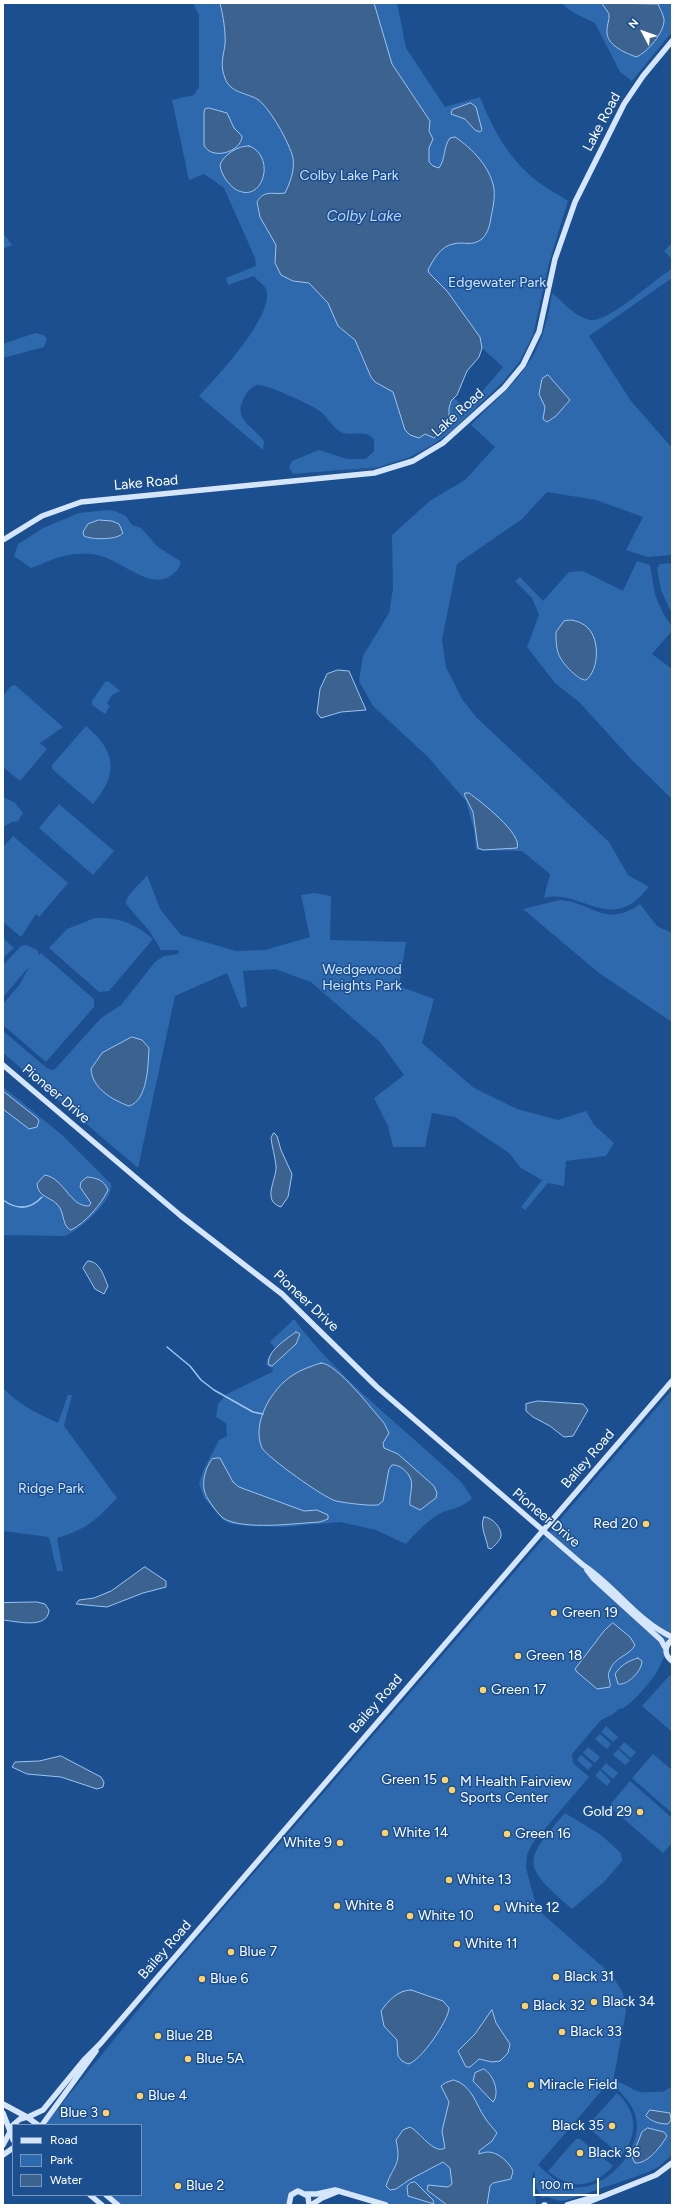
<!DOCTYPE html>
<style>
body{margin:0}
#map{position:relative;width:675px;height:2208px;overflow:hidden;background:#1b4f8f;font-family:Figtree,sans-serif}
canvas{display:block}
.frame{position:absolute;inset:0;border:4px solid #fff;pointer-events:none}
.legend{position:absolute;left:12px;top:2124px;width:130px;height:72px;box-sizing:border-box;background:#1b4f8f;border:1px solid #7695bc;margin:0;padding:5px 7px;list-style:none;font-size:12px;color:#fff}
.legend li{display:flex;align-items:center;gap:8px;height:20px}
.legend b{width:20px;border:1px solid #7695bc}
.north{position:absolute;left:623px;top:12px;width:40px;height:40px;-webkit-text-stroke:3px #1b4f8f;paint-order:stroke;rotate:311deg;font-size:11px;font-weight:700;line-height:16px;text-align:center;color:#fff}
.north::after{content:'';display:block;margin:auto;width:14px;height:18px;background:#fff;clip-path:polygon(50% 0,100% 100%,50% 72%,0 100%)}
.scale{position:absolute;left:533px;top:2178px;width:66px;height:18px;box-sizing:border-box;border:2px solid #fff;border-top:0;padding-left:5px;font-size:12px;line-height:14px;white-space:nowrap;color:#fff;-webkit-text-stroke:3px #1b4f8f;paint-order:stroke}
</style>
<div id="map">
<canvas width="675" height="2208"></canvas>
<div class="frame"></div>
<ul class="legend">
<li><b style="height:5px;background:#d6e6fa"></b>Road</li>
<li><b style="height:11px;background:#2e69ad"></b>Park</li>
<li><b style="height:11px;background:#3c6290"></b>Water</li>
</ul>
<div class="north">N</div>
<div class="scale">100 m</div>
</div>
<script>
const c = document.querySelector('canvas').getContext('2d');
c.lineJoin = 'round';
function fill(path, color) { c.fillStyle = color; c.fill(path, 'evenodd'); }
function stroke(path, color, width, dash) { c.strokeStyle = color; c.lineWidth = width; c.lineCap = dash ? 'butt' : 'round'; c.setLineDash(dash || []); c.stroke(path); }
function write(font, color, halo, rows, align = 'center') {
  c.font = font + ' Figtree,sans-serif'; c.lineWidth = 3; c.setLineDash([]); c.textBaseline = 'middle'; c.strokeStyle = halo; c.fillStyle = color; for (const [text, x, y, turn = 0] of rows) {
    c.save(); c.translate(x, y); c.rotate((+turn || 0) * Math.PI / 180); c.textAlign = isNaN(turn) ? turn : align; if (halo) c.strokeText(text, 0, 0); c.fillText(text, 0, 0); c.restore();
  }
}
const green = new Path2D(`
 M193,3H397L406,48L445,107L480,97C493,130 509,159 537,181C547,189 558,194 568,201L549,263L533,335L520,361L503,382L451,432L431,446L408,458L376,468L295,477L379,467L293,474L289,467L292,461L319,450L347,459H366L374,451V440C366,428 350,438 339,431C331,425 327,417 320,411C309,404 269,385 257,385C251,387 247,392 244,398C232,419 254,427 264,441L263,450L199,396C217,377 270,320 267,293C266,284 258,283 254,276L228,285L226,278L256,266L255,258L224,188L204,174L189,180L172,100L194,95L199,87V15ZM482,348L503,367L467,409L454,398C462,391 462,380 467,372C472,363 480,359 482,348Z
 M561,3H669L672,8V32L632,81L620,72L595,23L574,13Z
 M3,233L12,245L3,249Z
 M672,243V259L664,251Z
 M672,269V278L589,336L631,401L672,448V555L648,557L626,550L643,517L596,500L547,492L522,519L457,564L442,640L446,667L462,699L476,717L609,842L628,875L649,887C643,893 638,900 631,904C602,922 574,889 544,898L550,874L522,851L476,850L474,830L466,801L428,757L373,706L359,681L363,656L389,613L393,589L392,535L431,500L465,480L495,447L471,425C519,377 541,365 552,293C563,302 575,317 590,320C609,323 654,279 672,269Z
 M35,333L43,335L47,338L44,347L3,358V344Z
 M108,510L115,511L126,516L132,525L141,528L158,547L180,561C181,567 177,570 173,574C150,594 118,555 91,554C79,553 66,554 54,559C47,561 39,566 31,568L14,556L18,544L43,528L79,513Z
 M637,561L650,565L655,595L664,615L672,626V631L652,654L672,669V799L631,759L579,702L555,683L527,647L539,615L532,598L515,581L520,577L543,601L569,572L583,571L623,591Z
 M672,563V614L661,590L657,568L660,564Z
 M108,681L120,691L112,695L107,704L110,706L105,714L92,705V701L105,682Z
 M15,685L63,727L40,743L47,749L20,781L3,767V696L11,686Z
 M86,726C116,751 119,774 93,804L52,769V765Z
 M3,797L15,803L23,813L18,821L12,822L3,827Z
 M59,804L114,851L93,875L39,828Z
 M13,836L68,883L39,917L36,914L21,937L3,922V847Z
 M147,875L160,909L181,935L236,951L265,950L310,937L301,895L315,893L331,896L330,940L406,942L399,986L434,999L422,1043L474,1088L517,1109L558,1120L586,1111L594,1125L614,1143L606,1156L566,1161L564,1186L548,1183L525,1210L521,1207L542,1180L521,1168L509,1153L455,1117L432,1113L425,1147H393L388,1126L374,1098L404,1075L380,1042L311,982L275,969L243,971L247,1006L241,1008L227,973L175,996L138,1168L3,1053V1031L48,1069L54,1070L101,1018L121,1005L155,962L164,956L178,954L179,950H161L150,932L126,904C125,895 142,883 147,875Z
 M560,900C592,902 605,929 640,904L657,926L672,933V1022L599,973L523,909Z
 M95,918C119,917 135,923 153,939L109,991L99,992L49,948L67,929Z
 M3,938L14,948L3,958Z
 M26,945L37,950L39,955L41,953L94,999V1007L46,1062L3,1025V1004L20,984L29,967L3,997V965L21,946Z
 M3,1087L61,1134L111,1184C114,1200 80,1230 65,1236L3,1235Z
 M294,1319C341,1382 406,1429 462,1483L472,1498C463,1509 448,1508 436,1516C424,1524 415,1534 406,1544L376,1530L340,1522L283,1527L251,1526L231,1524L223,1520L204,1498L199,1483L204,1469L219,1440L227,1436L226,1423L216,1417L218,1404L227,1394L272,1372L273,1369L266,1365L267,1359L275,1348L270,1342Z
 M3,1388C18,1404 38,1414 58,1423L68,1395H72L64,1426L117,1498C95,1521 87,1529 57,1538L63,1571H57L49,1537L3,1531Z
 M672,1390V1640C666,1651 662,1664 655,1675C649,1683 628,1710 619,1709L613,1714L601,1720L572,1754L573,1763L589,1777L532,1844L527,1855L526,1868L537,1909L612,1975L623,1993L626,2011L613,2082C625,2081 630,2090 640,2092C647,2093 656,2091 663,2092L672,2086V2155L658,2167L646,2173L567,2200L560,2201L547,2197L542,2198L536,2187L534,2171C528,2184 537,2193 536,2205H386L327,2191L303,2192L290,2197L286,2205H118L106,2195H141V2125H46L47,2122L172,1968ZM613,2083C621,2095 633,2102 636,2118C643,2149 606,2191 574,2187C559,2185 548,2174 538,2165L604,2088Z
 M670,1675L672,1677V1732L642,1706Z
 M606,1726L618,1737L613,1742L601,1732Z
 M600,1734L611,1744L607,1749L595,1739Z
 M624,1742L636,1752L631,1758L619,1748Z
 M588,1747L600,1757L595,1763L583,1753Z
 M618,1749L630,1760L625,1765L613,1755Z
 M653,1754L672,1770V1813L632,1778Z
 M581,1755L593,1765L588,1770L577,1760Z
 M606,1763L618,1773L613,1779L601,1769Z
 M600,1770L611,1781L607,1786L595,1776Z
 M630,1781L672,1818V1843L663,1853L609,1806Z
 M565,1813L601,1835L621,1853L622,1861L604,1882L572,1909C522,1865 522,1863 565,1813Z
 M617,2093C637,2111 639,2135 621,2156L589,2128V2124Z
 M576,2139H580L613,2166C593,2188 571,2191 548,2171Z`);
const water = new Path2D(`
 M220,3H374L392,64L430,121L429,131L433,139L429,148V162L433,166L439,168C446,158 443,147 450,138L455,137C472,148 491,168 494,189C495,198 493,208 491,217C490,225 488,233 482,239C472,247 464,241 453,244C441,246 433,260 428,270L429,273L447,291L480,337L482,348L479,357L467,371L457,395L451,401L449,408V426L434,438L425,434L419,438L410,435L405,430L393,392L375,382L371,377L355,340L338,326L328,303L309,283L293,281L281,275L275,263L276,245L260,217L257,202C264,189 274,195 285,193C290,183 295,170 293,158C290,144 269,106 257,99C247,93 230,93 225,78C220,66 223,57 225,45C226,32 223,16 220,3Z
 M602,3L658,4C660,9 663,14 664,19C665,32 647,53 636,57C626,53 608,46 607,33C606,27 610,20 609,14Z
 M471,103L476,107L482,130L480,132L475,130L465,119L451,114L452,110Z
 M209,108L227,113L234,128L242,136C242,152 211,161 204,145V112L205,109Z
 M249,146C277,156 263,206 235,189C227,183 221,174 220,165C223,155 239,145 249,146Z
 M548,375L570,400L556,416L547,422L543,419L545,407L539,394L542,379Z
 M99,520L112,521L119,524L123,533C118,540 92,540 84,536L83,532L88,524Z
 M571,620C577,621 583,623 588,628C600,640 599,670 586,680C579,681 563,664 560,657C556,651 556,639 556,632L564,621Z
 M338,670L349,671L366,710L341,712L321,718L317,713L320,689L327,674Z
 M465,793H469C480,801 523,834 517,848L483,850L478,848L473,812L465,796Z
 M132,1037L142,1040L149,1048C148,1065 148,1100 129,1106C112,1100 92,1088 91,1069L102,1053Z
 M3,1091L37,1118L39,1121L37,1127L29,1129L3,1109Z
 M274,1133L277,1136L281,1150L292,1174L288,1197L281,1207C261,1201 277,1179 276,1166C275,1156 272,1147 271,1138Z
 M45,1175C64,1178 70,1207 89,1206L91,1203L80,1187L81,1182L87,1177C97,1178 104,1180 108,1190C101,1205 85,1223 71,1230C63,1227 64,1215 60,1208C53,1196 38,1199 37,1184Z
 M88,1261C100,1261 104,1277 108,1286L104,1294L95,1289L83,1268Z
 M296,1332L300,1334L296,1344L272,1366L269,1365C265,1352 288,1338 296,1332Z
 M321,1363C337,1363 373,1411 384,1423L389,1433L383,1443L384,1448L398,1454L434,1486L437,1493L436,1498L420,1510L410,1505C409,1497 413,1487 411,1480C409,1472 399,1464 392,1465L389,1469L383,1501L378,1505C369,1506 345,1503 336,1501C324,1498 267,1457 262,1448C251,1423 272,1388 293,1375C302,1369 312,1366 321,1363Z
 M538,1401L583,1404L588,1410L573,1436L564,1437L550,1426L533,1417L526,1411V1404Z
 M217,1458H220L233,1482L239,1487L304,1511L317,1510L328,1515V1519L320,1522C297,1523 243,1531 223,1518C217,1513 212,1505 208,1499C200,1487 204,1470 212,1459Z
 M484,1517C492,1517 502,1528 501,1536C500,1541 494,1546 491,1549L488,1548C487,1539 479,1526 484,1517Z
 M145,1567L166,1581V1587L143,1593L107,1607L76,1604L79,1600L94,1598L111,1591Z
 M37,1602L45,1604L49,1610C48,1630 15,1621 3,1620V1603Z
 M613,1623L630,1637L635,1645C630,1656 614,1656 609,1672C607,1677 611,1681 610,1687L597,1689L577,1672L575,1669L604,1631Z
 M638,1658L642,1661C642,1671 627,1686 618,1684L615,1674C621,1665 628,1661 638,1658Z
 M61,1756L101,1777L104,1782L103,1787L97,1789L61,1777L27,1774L12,1767L15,1762L39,1761Z
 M411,1990L443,2001L449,2008C449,2020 420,2062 408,2064L402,2061L398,2056L397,2040L384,2026L381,2011C388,2001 398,1990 411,1990Z
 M492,2010L496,2023L510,2044L508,2053L500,2061L492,2062L479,2059L470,2067H466L458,2051L475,2034Z
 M484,2069C494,2075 500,2093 493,2102L473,2081L475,2073Z
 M454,2080C472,2085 476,2105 485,2118C489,2124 493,2128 497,2133L492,2141L479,2151V2154C482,2153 485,2152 488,2152C498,2152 509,2162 513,2171L511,2179L493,2183L490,2186L487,2205H447L427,2190L428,2185L448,2187L452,2184L450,2168L443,2162L409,2180L396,2189L390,2190L386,2186C393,2165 402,2166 396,2140L403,2130L410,2127C420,2132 434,2155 445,2148L442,2131L449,2102L441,2086L445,2083Z
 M650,2110L670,2113L671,2120L668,2124C660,2124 652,2122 646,2116Z
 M648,2128L664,2132L667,2136C661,2146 648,2164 635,2163L632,2157L642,2132Z
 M415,2182L433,2200L434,2204L408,2196L407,2186L410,2183Z`);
const stream = new Path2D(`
 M3,1200C17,1210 30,1210 42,1197
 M167,1347L190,1366L201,1380L214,1390L253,1412L263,1414`);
const secondary = new Path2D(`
 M3,540L42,516L81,502L374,473L413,461L443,443L504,388L523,365L539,332L555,259L575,202L624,104L643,76L672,41
 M3,1065L181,1216L282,1294L377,1387L583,1565C615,1586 637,1621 672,1637
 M587,1570L594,1579L661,1640L666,1649
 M672,1640C664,1646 664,1655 672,1661
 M3,2104L27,2117
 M3,2113L10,2131
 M28,2117L43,2110L84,2060L100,2044L672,1381
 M13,2125L20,2119L27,2117L38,2125
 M42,2125L96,2051
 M11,2129L13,2140
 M3,2145L10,2132
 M3,2155L13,2148
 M306,2194H317L335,2190L386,2205
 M90,2195L102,2205
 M106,2195L118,2205
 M289,2205L291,2195L298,2191L308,2196L309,2205
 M311,2205L322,2198L339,2191
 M544,2205H545
 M567,2205L594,2197
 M581,2205L656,2175L672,2163`);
const markers = [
 [646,1524,4,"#ffd166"],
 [554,1613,4,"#ffd166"],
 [518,1656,4,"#ffd166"],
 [483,1690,4,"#ffd166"],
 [445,1780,4,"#ffd166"],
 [452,1790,4,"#ffd166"],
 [640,1812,4,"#ffd166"],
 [385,1833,4,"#ffd166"],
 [507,1834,4,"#ffd166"],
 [340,1843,4,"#ffd166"],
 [449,1880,4,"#ffd166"],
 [337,1906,4,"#ffd166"],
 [497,1908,4,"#ffd166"],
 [410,1916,4,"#ffd166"],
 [457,1944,4,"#ffd166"],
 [231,1952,4,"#ffd166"],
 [556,1977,4,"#ffd166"],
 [202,1979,4,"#ffd166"],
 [594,2002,4,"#ffd166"],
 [525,2006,4,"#ffd166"],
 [562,2032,4,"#ffd166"],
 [158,2036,4,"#ffd166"],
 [188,2059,4,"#ffd166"],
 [531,2085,4,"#ffd166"],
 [140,2096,4,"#ffd166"],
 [106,2113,4,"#ffd166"],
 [612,2126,4,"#ffd166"],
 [580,2153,4,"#ffd166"],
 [178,2186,4,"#ffd166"]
];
const streetNames = [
 ["Lake Road",602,122,-62],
 ["Lake Road",458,413,-42],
 ["Lake Road",146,483,-5],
 ["Pioneer Drive",56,1094,40],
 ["Pioneer Drive",306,1301,43],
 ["Bailey Road",588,1459,-49],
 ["Pioneer Drive",546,1518,40],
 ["Bailey Road",376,1704,-49],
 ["Bailey Road",165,1950,-49]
];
const parkNames = [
 ["Colby Lake Park",349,176],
 ["Edgewater Park",497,283],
 ["Wedgewood",362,970],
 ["Heights Park",362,986],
 ["Ridge Park",51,1489]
];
const poiNames = [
 ["Red 20",638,1524,"right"],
 ["Green 19",562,1613],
 ["Green 18",526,1656],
 ["Green 17",491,1690],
 ["Green 15",437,1780,"right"],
 ["M Health Fairview",460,1782],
 ["Sports Center",460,1798],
 ["Gold 29",632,1812,"right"],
 ["White 14",393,1833],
 ["Green 16",515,1834],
 ["White 9",332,1843,"right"],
 ["White 13",457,1880],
 ["White 8",345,1906],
 ["White 12",505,1908],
 ["White 10",418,1916],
 ["White 11",465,1944],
 ["Blue 7",239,1952],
 ["Black 31",564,1977],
 ["Blue 6",210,1979],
 ["Black 34",602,2002],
 ["Black 32",533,2006],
 ["Black 33",570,2032],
 ["Blue 2B",166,2036],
 ["Blue 5A",196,2059],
 ["Miracle Field",539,2085],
 ["Blue 4",148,2096],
 ["Blue 3",98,2113,"right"],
 ["Black 35",604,2126,"right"],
 ["Black 36",588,2153],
 ["Blue 2",186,2186]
];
const waterNames = [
 ["Colby Lake",364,217]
];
fill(green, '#2e69ad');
fill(water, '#3c6290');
stroke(water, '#9cc4f0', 1);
stroke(stream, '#9cc4f0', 1.5);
stroke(secondary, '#d6e6fa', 5.5);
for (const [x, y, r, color] of markers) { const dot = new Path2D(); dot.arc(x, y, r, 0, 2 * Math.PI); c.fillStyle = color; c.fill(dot); stroke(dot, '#1b4f8f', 1.5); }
write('14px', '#fff', '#1b4f8f', streetNames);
write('14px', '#cfe3fa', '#1b4f8f', parkNames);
write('14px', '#fff', '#1b4f8f', poiNames, 'left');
write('italic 15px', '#b5d3f5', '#1b4f8f', waterNames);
</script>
